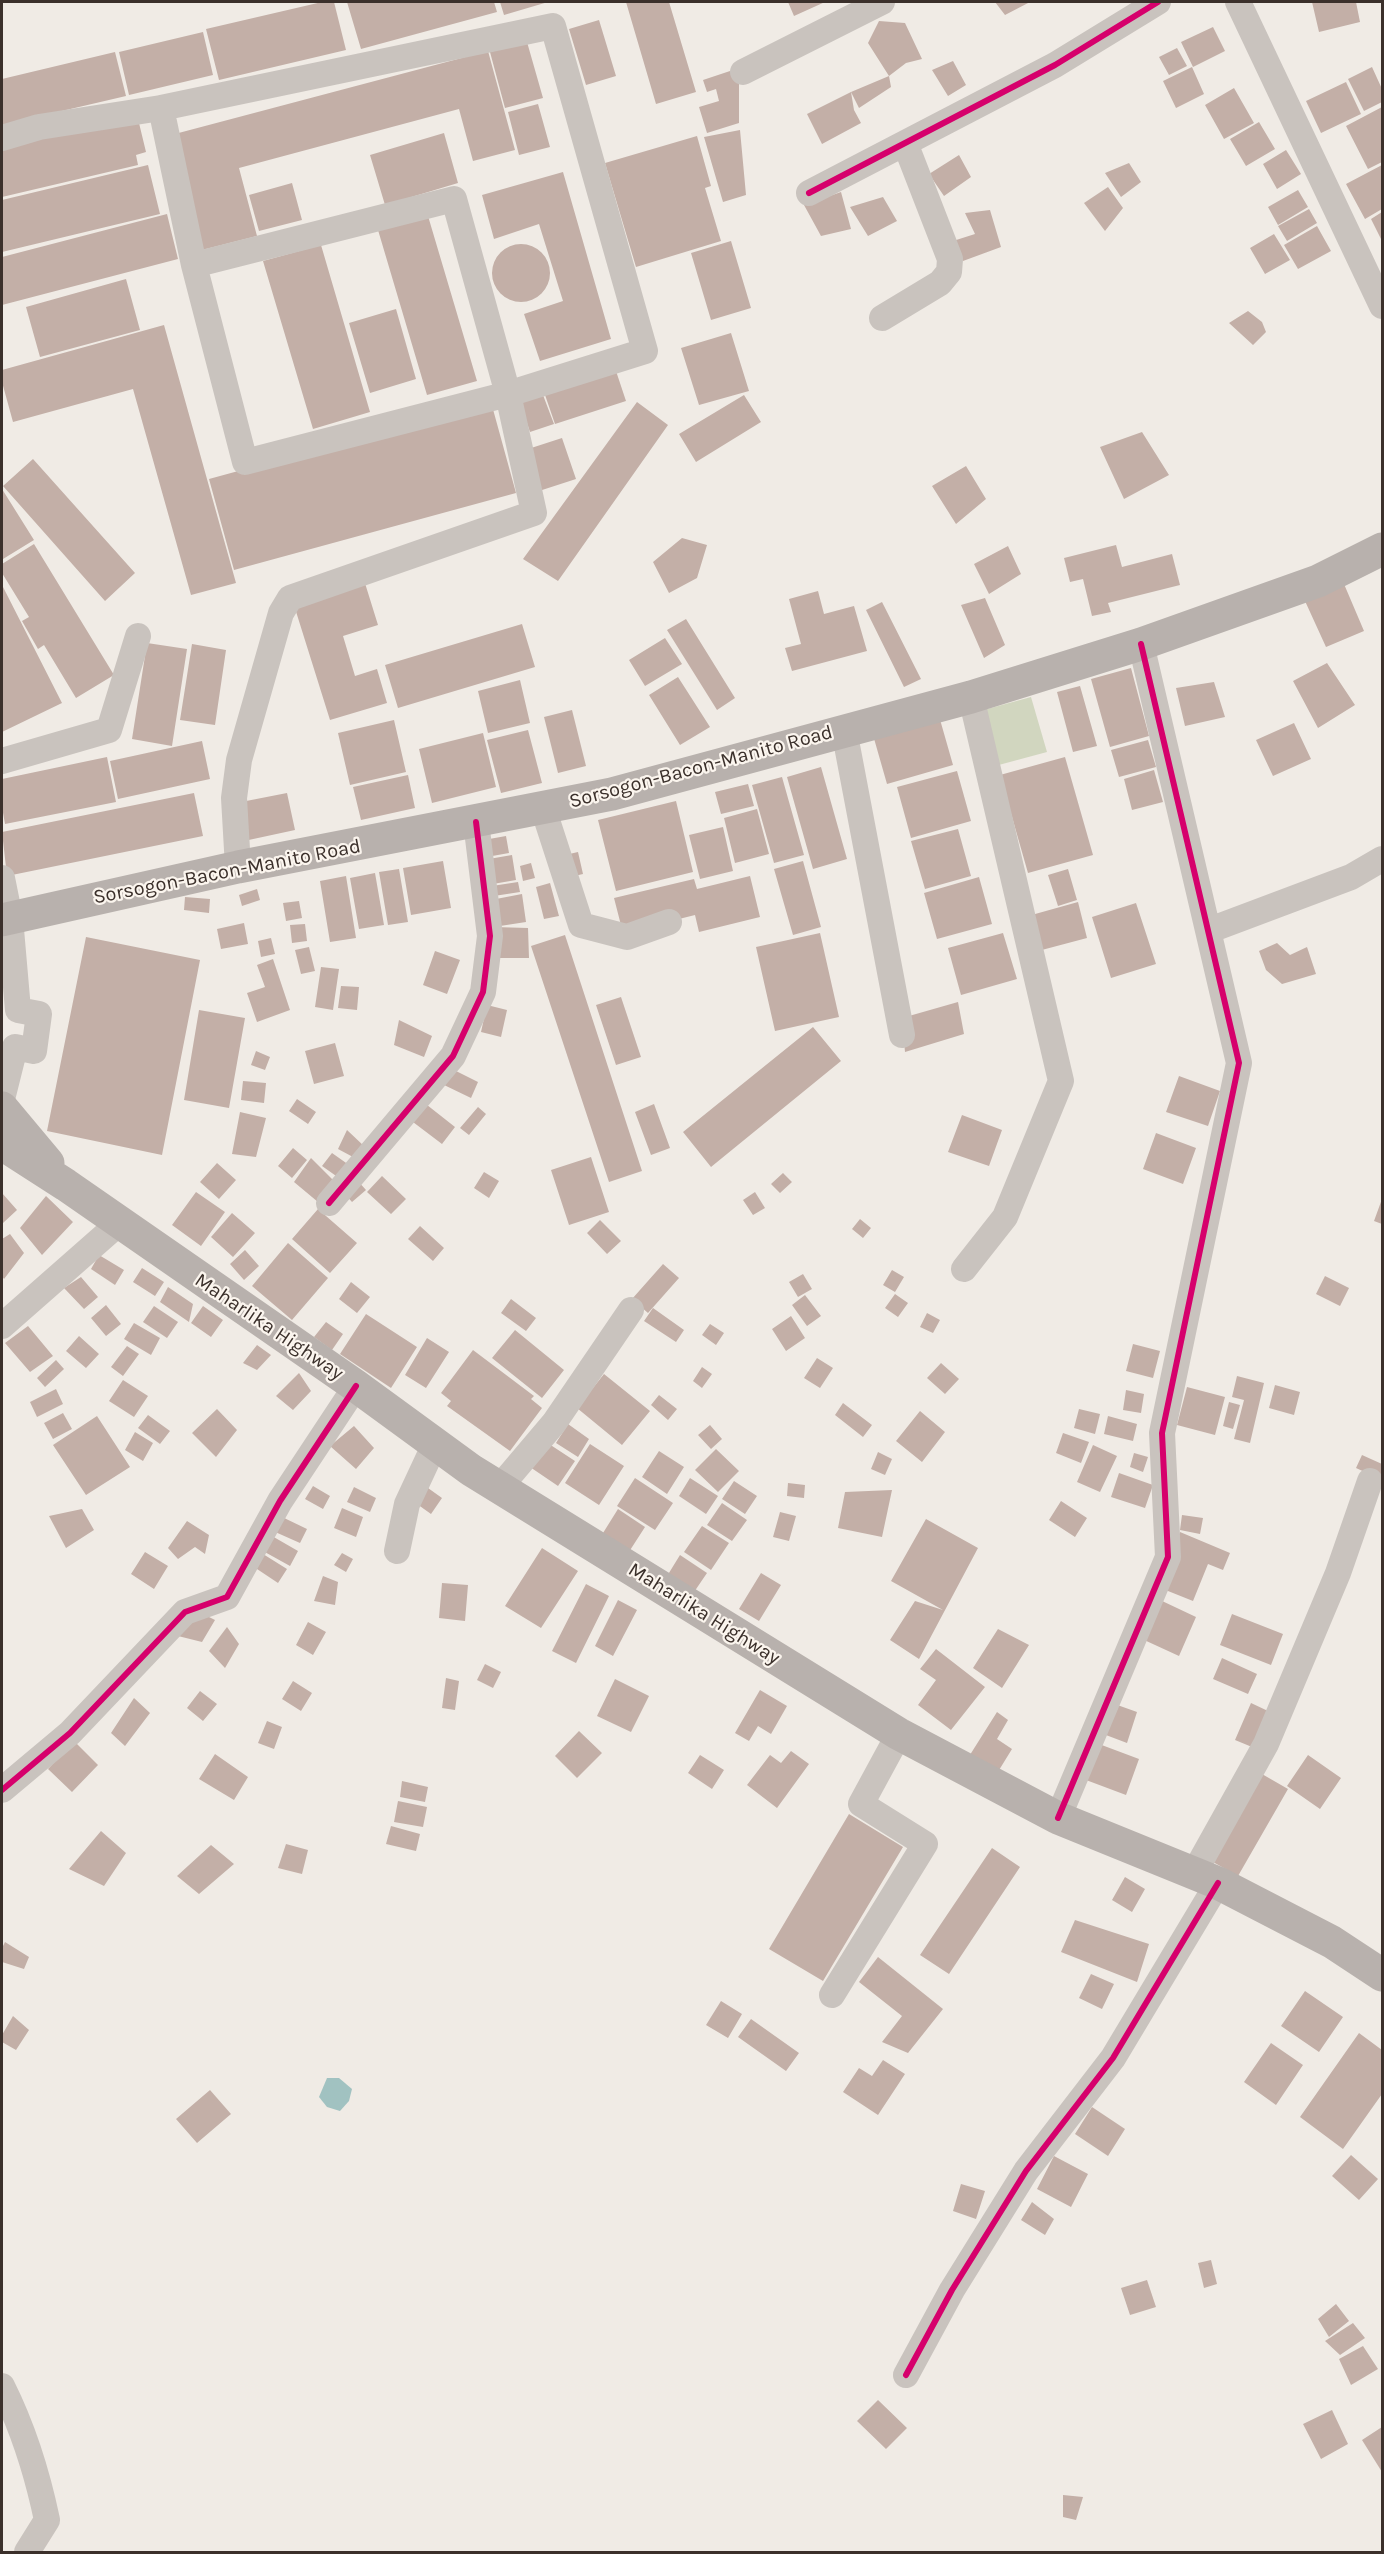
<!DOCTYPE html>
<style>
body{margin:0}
#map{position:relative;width:1384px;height:2554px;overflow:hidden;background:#f0ebe5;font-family:Karla,sans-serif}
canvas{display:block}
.frame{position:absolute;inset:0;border:3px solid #3b302b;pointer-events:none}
</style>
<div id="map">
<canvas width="1384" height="2554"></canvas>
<div class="frame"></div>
</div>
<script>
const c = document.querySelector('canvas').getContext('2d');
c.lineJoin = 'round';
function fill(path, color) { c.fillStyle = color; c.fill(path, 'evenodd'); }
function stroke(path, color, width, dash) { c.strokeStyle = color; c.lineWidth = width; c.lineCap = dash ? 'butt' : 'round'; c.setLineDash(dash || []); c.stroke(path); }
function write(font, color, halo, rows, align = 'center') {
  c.font = font + ' Karla,sans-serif'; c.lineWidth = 4.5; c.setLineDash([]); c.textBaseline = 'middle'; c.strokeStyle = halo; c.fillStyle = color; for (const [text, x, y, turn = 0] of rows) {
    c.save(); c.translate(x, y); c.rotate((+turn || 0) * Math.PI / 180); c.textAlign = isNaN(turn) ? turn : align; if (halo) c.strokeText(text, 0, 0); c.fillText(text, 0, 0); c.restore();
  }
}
const green = new Path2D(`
 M1031,697L1047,752L995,766L980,711Z`);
const water = new Path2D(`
 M327,2078H339L352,2089L349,2101L340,2111L327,2107L319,2097Z`);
const building = new Path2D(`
 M322,2H334L346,50L219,80L206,29Z
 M347,2H494L497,12L361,49Z
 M500,2H548L504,15Z
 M626,2H669L696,92L656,104Z
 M788,2H825L794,16Z
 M995,2H1030L1005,15Z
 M1312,2H1356L1360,22L1319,32Z
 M599,20L616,76L586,85L569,29Z
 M879,21L905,23L922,59L906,63L889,76L891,87L859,108L851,92L889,76L868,43Z
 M1213,27L1225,51L1193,67L1181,42Z
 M203,32L213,75L129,95L119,52Z
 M527,42L543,98L505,108L490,52Z
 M1177,48L1187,66L1169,75L1159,57Z
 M488,51L515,150L473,161L459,109L239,168L257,236L202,250L171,135Z
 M115,52L126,96L2,125V79Z
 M953,61L966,85L948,96L932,70Z
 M1192,67L1204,94L1176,108L1163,81Z
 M1372,67L1382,89V102L1364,111L1348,79Z
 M736,69L739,77V123L707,133L699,107L719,101L716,89L707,92L703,80Z
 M1346,82L1361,114L1321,133L1306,101Z
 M1234,88L1254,123L1224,139L1205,105Z
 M851,92L854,110L861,123L822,144L807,114Z
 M538,104L550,147L519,155L508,112Z
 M1382,107V162L1368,169L1346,126Z
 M127,117L139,123L146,152L136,155L138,165L2,197V147Z
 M1259,122L1275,149L1246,166L1230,139Z
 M740,130L746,195L723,202L704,137Z
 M444,133L458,183L385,205L370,155Z
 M697,136L711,186L705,188L721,241L636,267L605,163Z
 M1286,150L1301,174L1277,189L1263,164Z
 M959,155L971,177L944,196L929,174Z
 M1129,163L1141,182L1121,197L1105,173Z
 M148,165L160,214L2,252V200Z
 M1382,165V209L1365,219L1346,184Z
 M563,172L611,339L540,361L524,314L563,301L539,224L494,239L482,195Z
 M292,183L302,220L259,231L249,195Z
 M1108,187L1123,208L1105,231L1084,203Z
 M1298,190L1308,207L1278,225L1268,207Z
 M841,192L851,229L821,236L804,205Z
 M883,197L897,221L868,236L850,207Z
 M1309,209L1317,223L1287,241L1278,226Z
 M990,210L1001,247L963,261L953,241L975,234L965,213Z
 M1382,212V241L1371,219Z
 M167,214L178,259L2,305V257Z
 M428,216L477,381L427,395L378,230Z
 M1317,226L1331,251L1298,269L1284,245Z
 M1274,234L1290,260L1265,274L1250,248Z
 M731,241L751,308L711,320L691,253Z
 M492 273a29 29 0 1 1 58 0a29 29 0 1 1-58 0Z
 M321,245L370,412L313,429L263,261Z
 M126,279L140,330L40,357L26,307Z
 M396,309L416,379L370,393L349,323Z
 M1248,311L1262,322L1266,332L1253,345L1229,323Z
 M164,325L236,583L191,595L133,389L13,422L2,382V370Z
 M731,333L749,391L699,405L681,348Z
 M615,368L626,401L555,424L544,392Z
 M543,395L554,424L530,432L520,402Z
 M744,395L761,422L696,462L679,434Z
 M491,402L516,493L234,570L209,479Z
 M637,402L668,425L558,581L523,559Z
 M1142,432L1169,475L1124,499L1100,447Z
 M562,438L576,479L539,491L525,450Z
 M33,459L135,573L105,601L3,486Z
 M966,466L986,499L956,524L932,486Z
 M2,489L34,540L3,559L2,557Z
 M682,538L707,545L697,578L669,593L653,562Z
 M34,544L114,675L76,698L44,645L38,649L22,621L29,617L2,573V564Z
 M1116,545L1122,567L1172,554L1180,585L1108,603L1111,612L1092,616L1083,579L1070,582L1064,558Z
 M1008,546L1021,574L989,594L974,564Z
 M364,580L378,625L343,636L355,676L377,669L387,703L330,720L293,602Z
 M1344,584L1364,631L1326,647L1305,601Z
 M2,585L62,703L2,732Z
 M818,591L824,614L854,606L867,651L792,671L785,648L801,644L789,599Z
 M985,598L1005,645L984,658L961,605Z
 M882,602L921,679L904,687L866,610Z
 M686,619L735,698L717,710L667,630Z
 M522,624L535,667L398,708L385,665Z
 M665,638L682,664L645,686L629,660Z
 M147,643L187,649L172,746L132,739Z
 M192,644L226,650L215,725L180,720Z
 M1327,663L1355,705L1318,728L1293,681Z
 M1131,668L1149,736L1110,747L1091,679Z
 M678,677L710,727L680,745L649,695Z
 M520,680L530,723L488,733L478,691Z
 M1214,682L1225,717L1185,726L1176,688Z
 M1080,686L1097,746L1073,752L1057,692Z
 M572,710L586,766L558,773L544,717Z
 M939,716L953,765L887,784L873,735Z
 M394,720L406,772L350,785L338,733Z
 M1294,723L1311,759L1273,776L1256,740Z
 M528,730L542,783L501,793L487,740Z
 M483,733L496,787L432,803L419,749Z
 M1148,740L1156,767L1119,777L1111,750Z
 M202,741L210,779L118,799L110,761Z
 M107,757L116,802L5,824L2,807V779Z
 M1065,757L1093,855L1028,873L1000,775Z
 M821,767L847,859L813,869L787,777Z
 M1154,770L1163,802L1132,810L1124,779Z
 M957,771L971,821L911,838L897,787Z
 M408,775L415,808L361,820L353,787Z
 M782,777L804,855L774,863L752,785Z
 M748,784L754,806L721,814L715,792Z
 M194,793L203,836L7,876L2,832Z
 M287,793L295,830L244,841L236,803Z
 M676,801L693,872L616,891L598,820Z
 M757,809L769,854L735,863L724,818Z
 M723,827L733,871L700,879L689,835Z
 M958,829L971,876L925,889L911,841Z
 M506,836L509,853L481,858L478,841Z
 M578,852L583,874L570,877L565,855Z
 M512,855L516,880L487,885L483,860Z
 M443,861L451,908L411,915L403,868Z
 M803,861L821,927L793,935L774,869Z
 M531,863L535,878L523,881L520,866Z
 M399,869L408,922L388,925L379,872Z
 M1068,869L1077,900L1058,906L1048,875Z
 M375,873L384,925L359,929L350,878Z
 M346,876L356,938L330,942L320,881Z
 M750,876L760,917L699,932L695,915L623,933L614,898L694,879L697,889Z
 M979,877L992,924L937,939L924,893Z
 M518,882L520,892L494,896L492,886Z
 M550,883L559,916L544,919L536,887Z
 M257,889L260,900L242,906L239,895Z
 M522,894L526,922L500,926L496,899Z
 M185,897L210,899L209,913L184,910Z
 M299,901L302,918L286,921L283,903Z
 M1078,902L1087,938L1038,951L1028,916Z
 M1136,903L1156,964L1111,978L1092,917Z
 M244,923L248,944L221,949L217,929Z
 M305,924L307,941L292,943L290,925Z
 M494,927L528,928L529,958H494Z
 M820,933L839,1017L775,1031L756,947Z
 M1003,933L1017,979L961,995L948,948Z
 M565,935L642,1171L609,1182L531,946Z
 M86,937L200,960L162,1155L47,1131Z
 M271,938L275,954L261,957L258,941Z
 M1277,943L1290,955L1307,947L1316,974L1282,984L1266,970L1259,951Z
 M309,947L315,971L301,974L295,950Z
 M435,951L460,960L447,994L423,985Z
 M273,959L290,1010L257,1022L247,993L265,987L257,965Z
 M321,967L339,969L333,1010L315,1007Z
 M341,986L359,987L357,1010L338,1008Z
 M621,997L641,1057L616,1065L596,1005Z
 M958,1002L964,1034L905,1052L902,1018Z
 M487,1005L507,1010L501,1037L481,1032Z
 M199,1010L245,1018L229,1108L184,1100Z
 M399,1020L432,1036L424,1057L394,1045Z
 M813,1027L841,1061L711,1167L683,1132Z
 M335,1043L344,1076L314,1084L305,1051Z
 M256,1051L270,1057L265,1070L251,1065Z
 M450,1068L478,1082L471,1098L442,1084Z
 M1179,1076L1220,1091L1208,1126L1166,1112Z
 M243,1081L266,1083L264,1103L241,1100Z
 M297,1099L316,1112L308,1124L289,1111Z
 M422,1101L455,1127L442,1144L409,1119Z
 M654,1104L670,1148L651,1155L635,1112Z
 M478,1107L486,1114L469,1135L460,1128Z
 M240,1112L266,1118L256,1157L232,1154Z
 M962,1115L1002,1130L989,1166L948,1152Z
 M347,1130L365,1147L353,1157L338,1149Z
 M1156,1133L1196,1148L1183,1184L1143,1169Z
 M293,1148L307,1160L292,1178L278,1166Z
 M332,1153L349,1165L339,1178L322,1166Z
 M591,1157L609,1212L569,1225L551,1170Z
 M311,1158L333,1180L318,1202L294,1182Z
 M217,1163L236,1180L219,1199L200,1182Z
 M484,1172L499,1181L489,1198L474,1188Z
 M783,1173L792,1182L780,1193L771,1184Z
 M382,1176L406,1199L391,1214L367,1192Z
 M357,1180L366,1190L352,1202L343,1192Z
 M196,1192L225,1212L201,1246L172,1225Z
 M755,1192L765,1208L753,1215L743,1200Z
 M2,1193L17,1210L3,1223L2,1221Z
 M46,1196L73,1222L42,1255L20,1228Z
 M1382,1199V1224L1374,1221Z
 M318,1209L357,1243L330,1273L292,1239Z
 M232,1213L255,1233L233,1257L211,1237Z
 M860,1219L871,1228L863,1238L852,1229Z
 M600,1220L621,1241L607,1254L587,1233Z
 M420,1226L444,1248L433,1261L408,1239Z
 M10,1234L24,1253L4,1279L2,1276V1239Z
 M288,1243L328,1278L292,1320L252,1286Z
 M245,1250L259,1266L244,1280L230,1264Z
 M99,1255L124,1270L115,1285L91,1269Z
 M663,1264L679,1278L648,1313L632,1299Z
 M142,1268L164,1282L155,1296L133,1282Z
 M892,1270L904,1277L895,1292L883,1285Z
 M803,1274L812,1289L798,1297L789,1282Z
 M1325,1276L1349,1288L1340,1306L1316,1294Z
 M81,1277L98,1297L84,1309L64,1288Z
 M351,1282L370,1297L357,1313L339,1299Z
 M168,1287L193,1304L189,1322L160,1302Z
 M895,1294L908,1303L898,1317L885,1308Z
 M805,1295L821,1316L807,1326L792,1305Z
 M511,1299L536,1318L526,1331L501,1313Z
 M106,1305L121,1324L106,1336L91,1318Z
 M154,1306L178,1322L167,1338L143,1322Z
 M203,1306L223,1320L211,1337L191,1323Z
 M653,1308L684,1330L676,1342L644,1321Z
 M927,1313L940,1320L933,1333L920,1327Z
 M366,1314L417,1347L391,1388L340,1354Z
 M791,1316L805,1338L786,1351L772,1329Z
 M326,1322L343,1334L332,1350L314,1337Z
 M134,1323L160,1338L151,1355L124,1339Z
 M710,1324L724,1333L716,1345L702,1335Z
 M28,1326L53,1356L30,1372L5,1343Z
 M515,1330L564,1370L542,1398L492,1358Z
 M79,1336L99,1354L86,1368L66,1351Z
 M427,1338L449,1352L426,1388L405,1375Z
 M1133,1344L1160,1351L1153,1378L1126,1371Z
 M257,1345L271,1355L257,1370L243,1363Z
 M127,1346L139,1354L123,1376L111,1367Z
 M473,1350L534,1396L531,1399L542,1408L510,1451L447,1406L451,1401L441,1393Z
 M817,1358L833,1368L820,1388L804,1378Z
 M56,1360L64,1369L45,1387L37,1378Z
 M941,1363L959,1379L945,1394L927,1378Z
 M702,1367L712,1374L702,1388L693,1381Z
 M299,1373L311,1391L293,1410L276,1396Z
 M604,1374L650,1411L622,1445L577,1408Z
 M1237,1376L1264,1383L1250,1443L1234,1439L1244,1400L1232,1397Z
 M123,1380L148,1396L134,1417L109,1401Z
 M1275,1385L1300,1392L1294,1415L1269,1408Z
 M1187,1387L1225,1397L1215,1435L1177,1425Z
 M56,1389L63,1404L37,1417L30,1402Z
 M1126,1390L1144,1394L1141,1413L1123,1410Z
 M659,1395L677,1409L668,1420L651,1405Z
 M1229,1402L1240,1405L1233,1429L1223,1426Z
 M843,1403L872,1425L863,1437L835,1415Z
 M217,1409L237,1430L216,1457L192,1433Z
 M1079,1409L1100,1414L1095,1434L1074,1428Z
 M920,1411L945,1432L922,1462L896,1441Z
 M63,1413L72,1429L53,1439L44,1423Z
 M148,1415L170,1431L160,1444L138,1428Z
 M97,1416L130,1467L86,1495L53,1445Z
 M1108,1416L1137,1424L1133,1441L1104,1434Z
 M568,1424L589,1439L578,1457L556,1443Z
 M710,1425L722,1439L711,1449L698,1435Z
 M354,1426L374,1448L356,1469L330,1446Z
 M135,1432L153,1443L143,1461L125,1450Z
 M1063,1433L1089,1442L1081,1463L1056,1453Z
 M546,1442L575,1461L558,1486L530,1467Z
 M590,1444L624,1466L599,1505L565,1483Z
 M1093,1445L1117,1456L1100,1492L1077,1482Z
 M716,1449L739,1471L718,1492L695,1470Z
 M659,1451L684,1467L667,1494L642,1477Z
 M878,1452L892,1459L885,1475L871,1469Z
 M1134,1453L1148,1457L1143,1472L1130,1467Z
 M1362,1455L1382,1464V1480L1356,1468Z
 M1119,1473L1153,1485L1145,1508L1111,1497Z
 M635,1478L673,1503L655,1530L617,1506Z
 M690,1478L718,1496L706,1514L679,1496Z
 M734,1481L757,1496L745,1514L722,1499Z
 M788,1483L805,1485L804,1498L787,1496Z
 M313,1486L330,1496L323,1509L305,1499Z
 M354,1487L376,1498L370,1512L347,1502Z
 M428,1488L442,1498L431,1514L417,1504Z
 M892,1490L882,1537L838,1528L845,1492Z
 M1061,1501L1087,1518L1075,1537L1049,1520Z
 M722,1503L747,1520L732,1541L707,1525Z
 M342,1508L363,1517L356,1537L334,1528Z
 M82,1509L94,1530L66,1548L49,1516Z
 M618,1509L645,1527L625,1558L598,1541Z
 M780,1512L796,1516L789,1541L773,1537Z
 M1182,1515L1203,1518L1200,1534L1180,1530Z
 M280,1516L307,1529L300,1543L273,1531Z
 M926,1519L978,1548L919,1659L890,1640L915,1601L943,1610L891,1581Z
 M187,1521L209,1535L205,1554L195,1547L178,1559L168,1548Z
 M702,1526L729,1543L711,1570L684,1552Z
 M1180,1532L1230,1553L1223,1570L1208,1564L1193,1601L1158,1587Z
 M272,1536L298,1551L290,1566L263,1551Z
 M542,1548L578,1571L541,1628L505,1606Z
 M145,1552L168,1566L154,1589L131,1574Z
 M342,1553L353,1559L346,1572L334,1565Z
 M263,1554L287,1569L278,1583L254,1567Z
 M680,1555L707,1573L690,1598L664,1581Z
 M761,1573L781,1585L759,1621L739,1609Z
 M323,1576L338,1582L335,1605L314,1601Z
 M442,1583L468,1585L465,1621L439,1618Z
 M586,1584L609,1596L576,1663L552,1651Z
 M618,1600L637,1610L613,1656L595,1646Z
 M1160,1600L1196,1617L1179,1656L1142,1639Z
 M199,1612L215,1620L202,1642L178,1636Z
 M1232,1614L1283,1634L1271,1665L1220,1645Z
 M308,1622L326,1632L313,1655L296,1645Z
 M227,1627L239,1644L225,1668L209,1651Z
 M998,1629L1029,1645L1002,1688L973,1668Z
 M936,1649L985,1687L951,1730L918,1705L936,1680L920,1669Z
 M1222,1658L1257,1674L1248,1694L1213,1679Z
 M485,1664L501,1672L493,1688L477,1680Z
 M446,1678L459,1681L455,1710L442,1708Z
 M615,1679L649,1696L631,1732L597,1716Z
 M293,1681L312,1693L301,1711L282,1699Z
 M760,1690L787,1706L771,1734L758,1726L749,1741L735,1733Z
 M200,1691L217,1704L203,1721L187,1708Z
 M134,1698L150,1713L125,1746L111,1733Z
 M1109,1702L1137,1712L1127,1743L1098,1732Z
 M1251,1703L1268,1711L1252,1747L1235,1740Z
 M997,1712L1008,1720L997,1739L1012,1749L996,1775L968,1758Z
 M267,1721L282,1727L274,1749L258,1743Z
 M579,1731L602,1753L577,1778L555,1756Z
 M74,1741L98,1765L72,1792L48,1769Z
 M1099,1744L1139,1759L1126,1795L1086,1780Z
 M791,1751L809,1764L777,1808L747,1785L770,1755L781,1763Z
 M215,1754L248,1777L234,1800L199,1779Z
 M700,1755L724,1770L712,1789L688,1773Z
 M1308,1755L1341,1778L1320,1809L1287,1786Z
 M1255,1770L1288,1789L1238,1876L1204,1857Z
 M402,1781L428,1787L425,1802L400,1797Z
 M398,1801L427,1807L423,1827L394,1822Z
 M849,1814L903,1847L823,1981L769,1949Z
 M391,1826L420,1834L416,1851L386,1844Z
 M101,1831L126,1853L104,1886L69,1869Z
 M286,1844L308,1850L302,1874L278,1868Z
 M211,1845L234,1864L199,1894L177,1876Z
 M992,1848L1020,1867L949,1974L920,1955Z
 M1125,1877L1145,1889L1132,1912L1112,1900Z
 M1075,1920L1149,1944L1137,1982L1061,1952Z
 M5,1942L29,1957L24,1969L2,1962V1948Z
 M878,1957L943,2009L908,2053L882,2042L902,2016L859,1982Z
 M1091,1974L1114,1984L1102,2009L1079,1998Z
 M1305,1991L1343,2017L1319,2052L1281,2026Z
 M721,2001L742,2014L728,2038L706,2025Z
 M13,2016L29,2030L16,2050L2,2042V2035Z
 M751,2019L799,2053L786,2071L738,2037Z
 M1359,2033L1382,2050V2094L1343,2149L1300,2117Z
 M1271,2043L1303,2065L1276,2105L1244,2082Z
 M883,2060L905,2074L878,2115L843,2092L859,2068L872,2076Z
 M210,2090L231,2114L197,2143L176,2119Z
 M1092,2107L1125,2129L1108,2156L1075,2134Z
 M1351,2155L1378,2179L1359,2200L1332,2176Z
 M1054,2156L1088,2174L1071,2207L1037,2189Z
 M961,2184L985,2191L976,2219L953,2211Z
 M1032,2202L1054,2219L1045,2235L1021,2220Z
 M1211,2260L1217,2284L1204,2288L1198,2263Z
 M1147,2280L1156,2307L1130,2315L1121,2288Z
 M1336,2304L1349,2321L1329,2337L1318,2319Z
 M1353,2323L1365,2338L1340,2355L1325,2341Z
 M1363,2346L1378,2369L1351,2385L1339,2359Z
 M878,2400L907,2428L886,2449L857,2421Z
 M1332,2410L1348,2444L1321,2459L1303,2424Z
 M1382,2427V2472L1362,2440Z
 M1063,2495L1083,2497L1076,2520L1063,2517Z`);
const minor = new Path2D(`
 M1238,2L1382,306
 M743,72L882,2
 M2,138L39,127L161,108L553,26L645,351L508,394L245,462L194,265L161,108
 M809,193L1055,65L1158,2
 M194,265L454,199L508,394L534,513L290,598L281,613L239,760L234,798L238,867
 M882,318L940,283L949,272L950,259L905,143
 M844,730L902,1035
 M2,761L109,730L138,636
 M543,808L581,925L627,937L669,922
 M2,878L10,918L18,1010L39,1014L34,1051L15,1047L2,1099
 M1210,930L1351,877L1382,859
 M329,1203L453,1056L483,992L490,936L476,822
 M964,1269L1005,1217L1061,1081L971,697
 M2,1326L118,1224
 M499,1488L554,1423L631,1310
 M397,1551L407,1504L435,1444
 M2,1790L70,1733L185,1612L227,1597L280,1501L356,1386
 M1058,1818L1168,1557L1162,1433L1239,1063L1141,644
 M1194,1873L1266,1744L1338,1573L1370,1481
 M832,1995L925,1844L861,1804L899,1734
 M906,2375L952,2290L1026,2171L1113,2058L1218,1883
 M2,2386C24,2430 37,2472 47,2520L27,2552`);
const major = new Path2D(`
 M2,920L238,867L612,794L971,697L1141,644L1318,581L1382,549
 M2,1108L48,1163
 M2,1144L66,1185L356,1386L471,1470L899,1734L1058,1818L1218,1883L1332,1942L1382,1975`);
const cycleway = new Path2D(`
 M809,193L1055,65L1158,2
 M329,1203L453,1056L483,992L490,936L476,822
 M2,1790L70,1733L185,1612L227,1597L280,1501L356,1386
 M1058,1818L1168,1557L1162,1433L1239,1063L1141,644
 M906,2375L952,2290L1026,2171L1113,2058L1218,1883`);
const streetNames = [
 ["Sorsogon-Bacon-Manito Road",701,767,-15],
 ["Sorsogon-Bacon-Manito Road",227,872,-11],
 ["Maharlika Highway",269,1327,34],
 ["Maharlika Highway",704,1614,32]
];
fill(green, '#d1d6bf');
fill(water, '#a1c2c1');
fill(building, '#c3afa7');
stroke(minor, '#c9c3be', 26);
stroke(major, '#b8b1ad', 33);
stroke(cycleway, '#d6006c', 6);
write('20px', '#3b302b', '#fbf5ee', streetNames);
</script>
